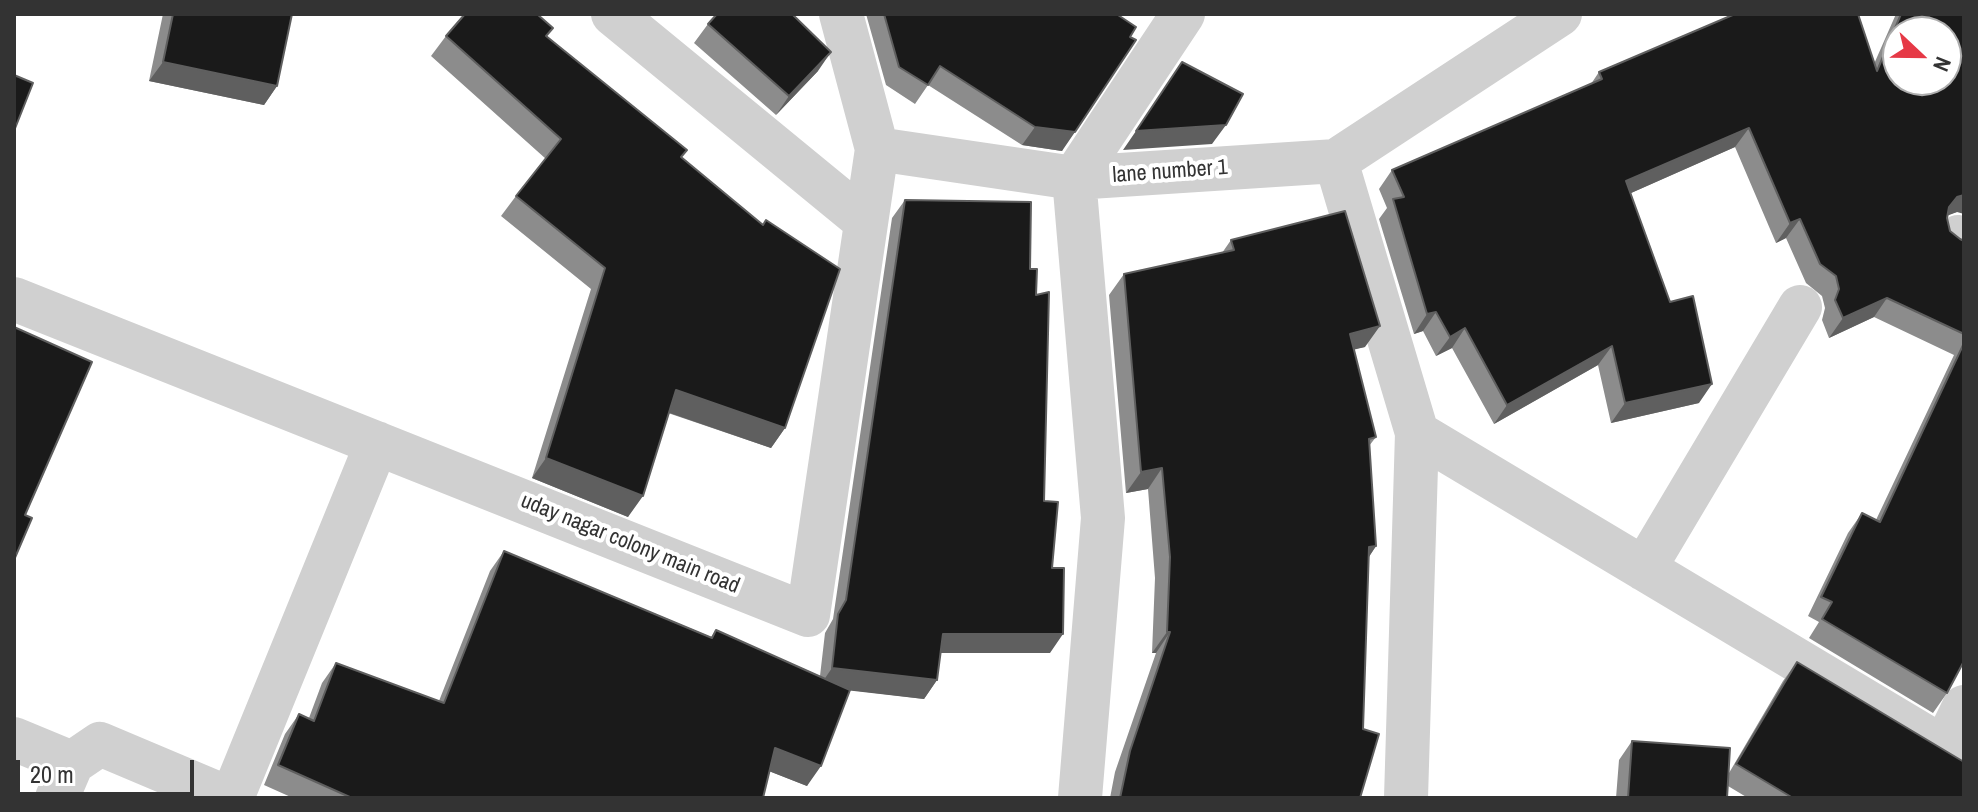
<!DOCTYPE html>
<style>
body{margin:0}
#map{position:relative;width:1978px;height:812px;overflow:hidden;background:#fff;font-family:"Archivo Narrow",sans-serif}
canvas{display:block}
.frame{position:absolute;inset:0;border:16px solid #333;pointer-events:none}
.north{position:absolute;left:1882px;top:16px;width:80px;height:80px;box-sizing:border-box;background:#fff;border:2px solid #adadad;border-radius:50%;rotate:112deg;font-size:22px;font-weight:700;line-height:32px;text-align:center;color:#333}
.north::after{content:'';display:block;margin:auto;width:28px;height:36px;background:#e63946;clip-path:polygon(50% 0,100% 100%,50% 72%,0 100%)}
.scale{position:absolute;left:16px;top:760px;width:178px;height:36px;box-sizing:border-box;border:4px solid #333;border-top:0;padding-left:10px;font-size:24px;line-height:28px;white-space:nowrap;color:#333;-webkit-text-stroke:6px #fff;paint-order:stroke}
</style>
<div id="map">
<canvas width="1978" height="812"></canvas>
<div class="frame"></div>
<div class="north">N</div>
<div class="scale">20 m</div>
</div>
<script>
const c = document.querySelector('canvas').getContext('2d');
c.lineJoin = 'round';
function stroke(path, color, width, dash) { c.strokeStyle = color; c.lineWidth = width; c.lineCap = dash ? 'butt' : 'round'; c.setLineDash(dash || []); c.stroke(path); }
function fill(path, color) { c.fillStyle = color; c.fill(path, 'evenodd'); }
function write(font, color, halo, rows, align = 'center') {
  c.font = font + ' "Archivo Narrow",sans-serif'; c.lineWidth = 8; c.setLineDash([]); c.textBaseline = 'middle'; c.strokeStyle = halo; c.fillStyle = color; for (const [text, x, y, turn = 0] of rows) {
    c.save(); c.translate(x, y); c.rotate((+turn || 0) * Math.PI / 180); c.textAlign = isNaN(turn) ? turn : align; if (halo) c.strokeText(text, 0, 0); c.fillText(text, 0, 0); c.restore();
  }
}
const minor = new Path2D(`
 M613,14L864,220
 M841,14L877,149L1074,178L1336,161L1560,14
 M1336,161L1417,433L1964,760
 M1958,237L1964,240
 M14,299L808,615L877,149
 M1644,569L1800,307
 M14,739L72,763L57,798
 M1944,748L1964,707
 M72,763L100,744L228,798
 M232,798L377,443
 M1080,798L1103,518L1074,178L1183,14
 M1406,798L1417,433`);
const wall = new Path2D(`
 M163,14H292L277,86L264,105L149,81Z
 M866,14H1119L1062,151L1022,145L928,85L915,104L886,85Z
 M1896,14H1964L1957,212L1947,215V218L1950,231L1960,239L1964,241V661L1947,693L1933,713L1809,638L1819,622L1808,616L1848,533L1862,513L1876,520L1954,355L1874,317L1829,338L1822,320L1825,308L1822,296L1806,283L1786,238L1776,243L1735,147L1631,193L1699,403L1611,423L1598,365L1494,424L1452,348L1436,356L1423,331L1414,334L1379,219L1387,208L1379,189L1392,170L1591,84L1599,72L1874,64Z
 M708,24L818,71L776,115L694,43Z
 M446,36H547L682,158L785,428L771,448L668,413L628,517L532,478L591,289L501,216L516,196L546,159L431,56Z
 M905,200L1030,269L1036,295L1044,501L1052,568L1050,653H940L937,680L924,699L850,690L807,786L769,771L763,798H293L264,785L285,734L299,714L309,718L322,683L336,663L439,701L490,571L504,551L711,637L716,630L820,676L825,633L833,619L892,218Z
 M1231,240L1365,347L1354,349L1376,437L1369,446L1376,546L1369,557L1360,798H1110L1115,772L1156,653H1152L1155,578L1148,489L1126,493L1109,295L1124,274L1222,253Z
 M1797,662L1964,798H1748L1728,786L1727,798H1616L1619,760L1632,741L1729,773L1783,681Z`);
const shadedWall = new Path2D(`
 M831,52L818,71L776,115L789,96Z
 M163,62L277,86L264,105L149,81Z
 M1226,125L1212,144L1123,150L1136,131Z
 M1035,127L1075,132L1062,151L1022,145Z
 M1749,128L1735,147L1613,201L1626,181Z
 M1964,195V214L1957,212L1944,217L1949,207L1957,197Z
 M1800,219L1786,238L1776,243L1790,223Z
 M1887,298L1874,317L1829,338L1843,318Z
 M1436,312L1423,331L1414,334L1427,314Z
 M1380,326L1365,347L1336,354L1350,334Z
 M1465,328L1452,348L1436,356L1450,337Z
 M1612,346L1598,365L1494,424L1507,405Z
 M1712,384L1699,403L1611,423L1625,403Z
 M676,390L785,428L771,448L661,410Z
 M546,458L643,496L628,517L532,478Z
 M1162,468L1148,489L1126,493L1141,472Z
 M1376,546L1362,567L1369,547Z
 M1167,632H1170L1156,653H1152Z
 M943,634H1063L1050,653H930Z
 M832,668L937,680L924,699L819,687Z
 M775,748L821,766L807,786L761,768Z`);
const building = new Path2D(`
 M173,14H292L277,86L163,62Z
 M465,14H537L553,28L546,36L687,150L681,157L763,225L766,220L840,269L785,428L676,390L643,496L546,458L605,268L516,196L561,139L446,36Z
 M717,14H792L831,52L789,96L708,24Z
 M884,14H1119L1118,15L1136,27L1130,37L1136,40L1075,132L1035,127L940,66L928,85L899,67Z
 M1735,14H1858L1877,71L1901,14H1964V195L1957,197L1949,207L1947,218L1950,231L1960,239L1964,241V334L1887,298L1843,318L1835,300L1839,289L1836,276L1820,264L1800,219L1790,223L1749,128L1626,181L1670,302L1693,296L1712,384L1625,403L1612,346L1507,405L1465,328L1450,337L1436,312L1427,314L1393,199L1404,197L1392,170L1602,79L1599,72ZM1898,32H1946V80H1898Z
 M1182,62L1243,94L1226,125L1136,131Z
 M14,75L33,83L14,131Z
 M905,200L1031,202L1030,269H1037L1036,295L1049,292L1044,501L1058,502L1052,568H1064L1063,634H943L937,680L832,668L838,614L846,600Z
 M1345,211L1380,326L1350,334L1376,437L1369,439L1376,546L1369,547L1363,729L1379,734L1360,798H1120L1130,751L1170,632H1167L1170,557L1162,468L1141,472L1124,274L1234,250L1231,240Z
 M14,327L92,362L25,515L32,518L14,560Z
 M1964,343V661L1947,693L1822,619L1832,602L1821,597L1862,513L1880,522Z
 M504,551L712,638L716,630L850,690L821,766L775,748L763,798H352L278,765L299,714L314,721L336,663L444,703Z
 M1797,662L1964,762V798H1793L1736,764Z
 M1632,741L1730,748L1727,798H1628Z`);
const streetNames = [
 ["lane number 1",1170,172,-4],
 ["uday nagar colony main road",630,544,22]
];
stroke(minor, '#d0d0d0', 44);
fill(wall, '#8c8c8c');
fill(shadedWall, '#5f5f5f');
fill(building, '#1a1a1a');
stroke(building, '#5f5f5f', 2);
write('22px', '#333', '#fff', streetNames);
</script>
